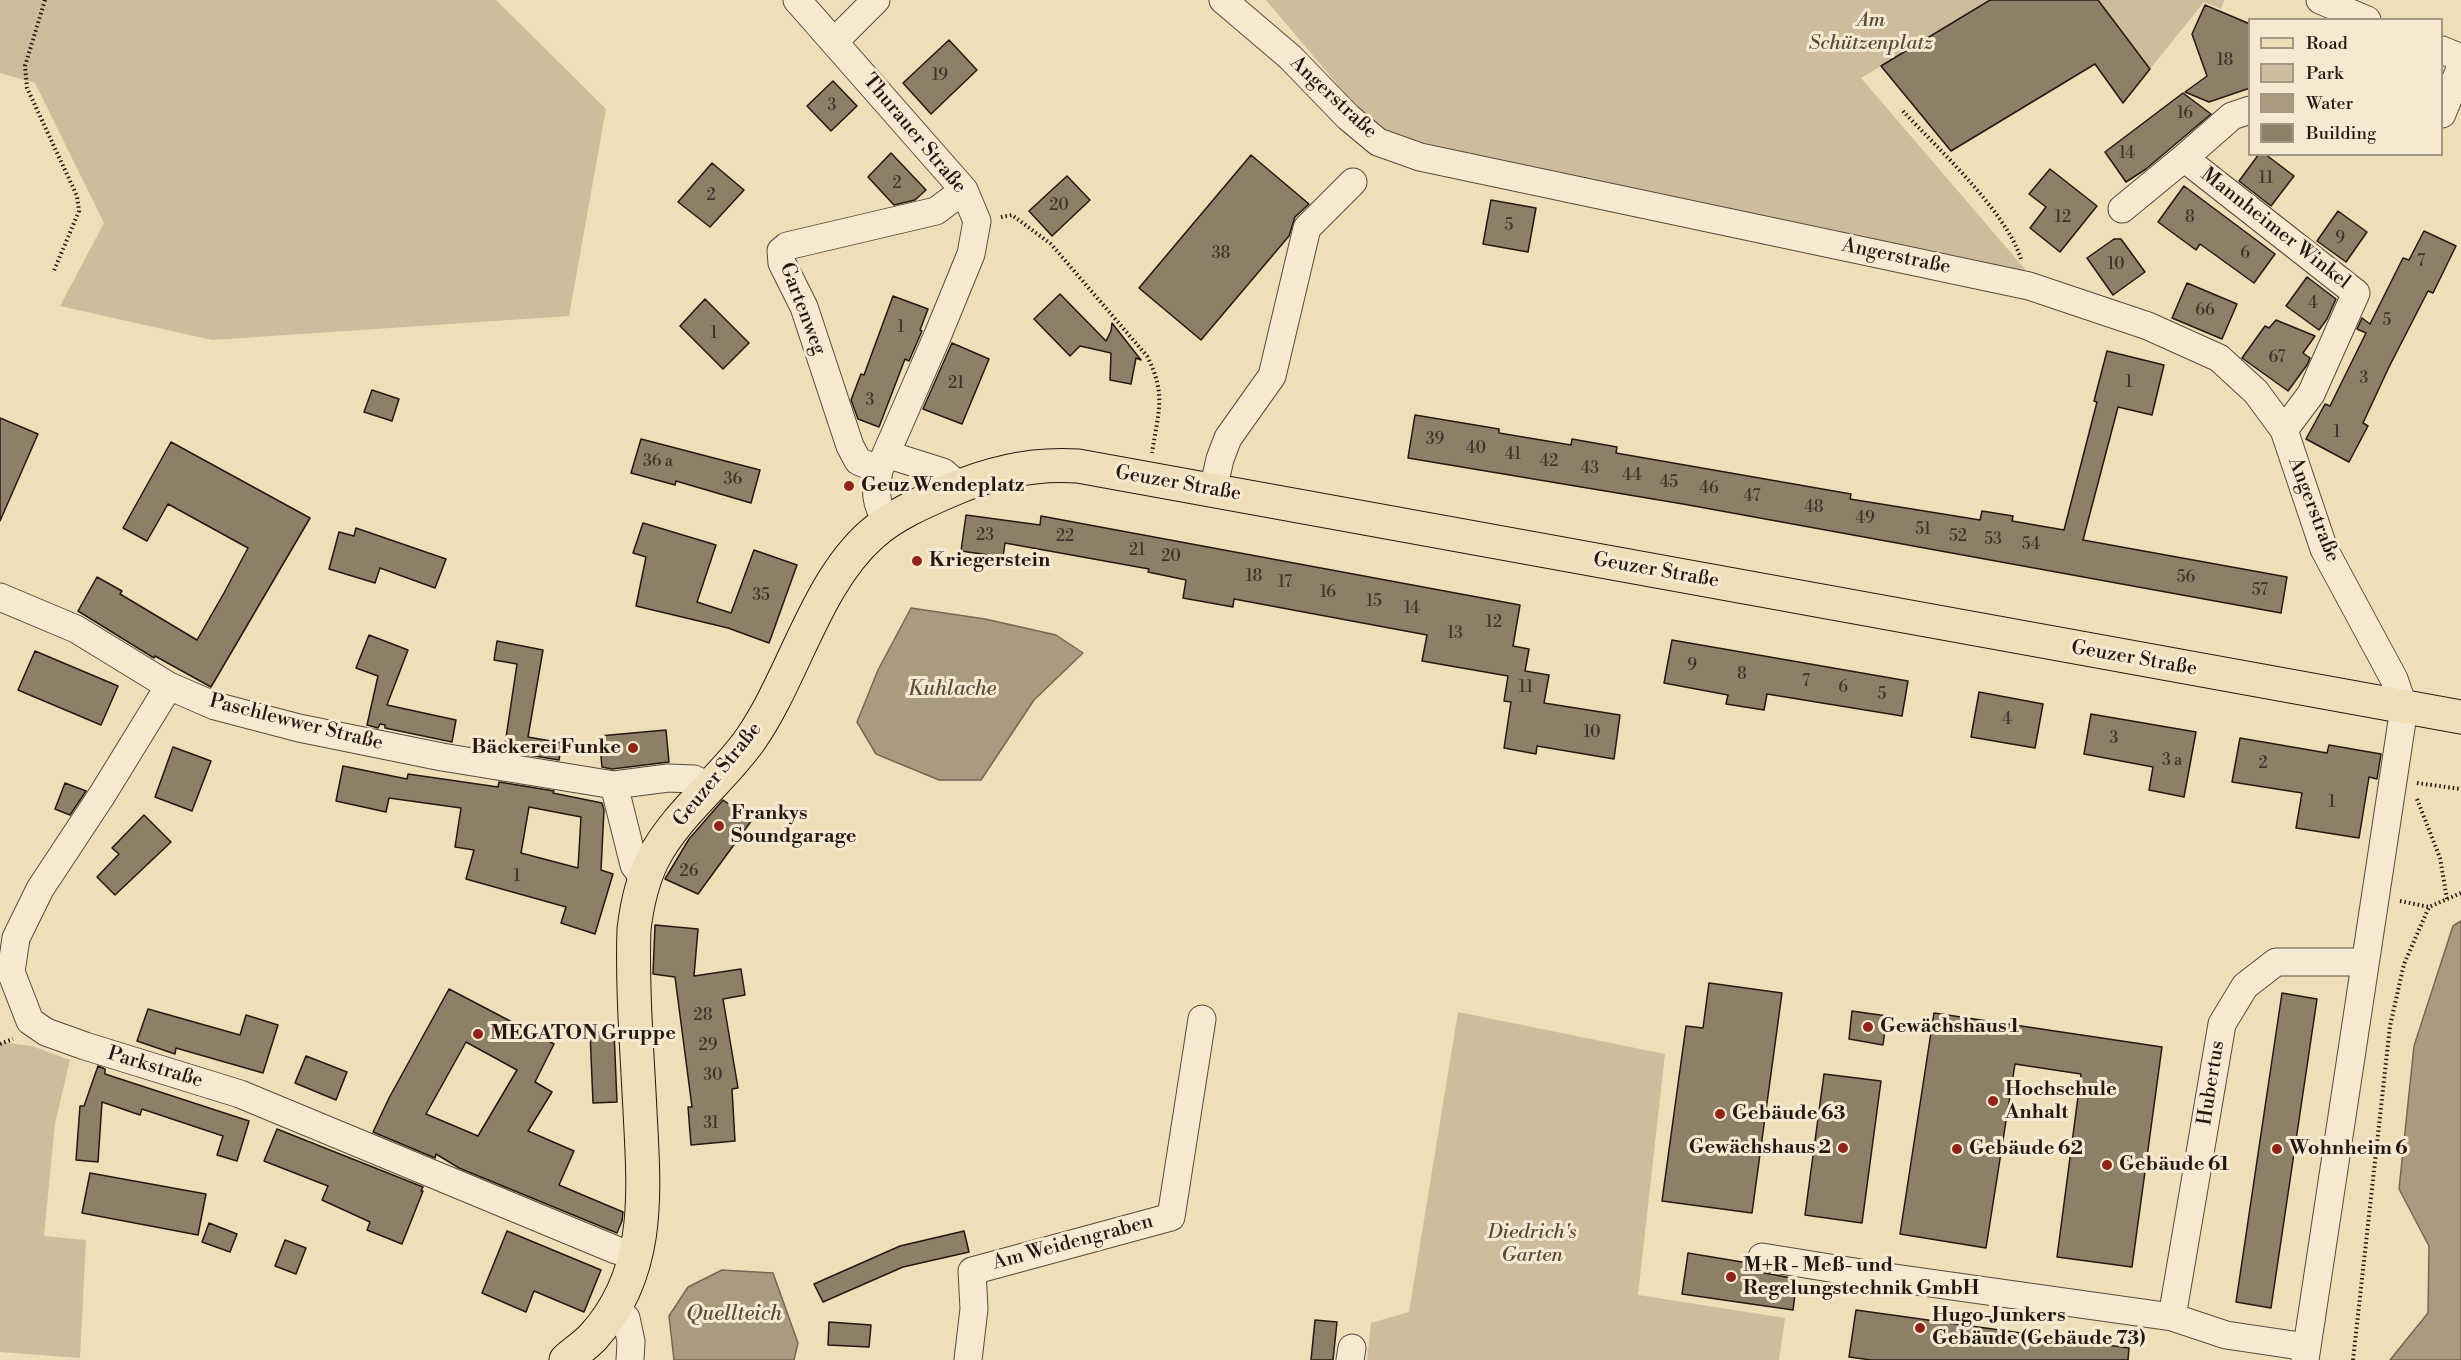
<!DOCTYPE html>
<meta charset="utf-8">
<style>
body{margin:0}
#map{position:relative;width:2461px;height:1360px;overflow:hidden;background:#efdfb8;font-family:"Libre Bodoni",serif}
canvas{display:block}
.legend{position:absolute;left:2248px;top:18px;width:195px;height:138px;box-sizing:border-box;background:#f5ead1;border:2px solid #a29685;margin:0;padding:8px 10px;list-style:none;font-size:18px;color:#251812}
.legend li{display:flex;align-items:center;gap:12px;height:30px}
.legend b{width:30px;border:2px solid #a29685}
</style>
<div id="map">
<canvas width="2461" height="1360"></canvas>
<ul class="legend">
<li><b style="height:8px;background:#efdfb8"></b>Road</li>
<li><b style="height:16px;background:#cdbd9c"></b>Park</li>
<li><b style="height:16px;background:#aa9b80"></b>Water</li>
<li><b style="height:16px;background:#8e7f68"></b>Building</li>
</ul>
</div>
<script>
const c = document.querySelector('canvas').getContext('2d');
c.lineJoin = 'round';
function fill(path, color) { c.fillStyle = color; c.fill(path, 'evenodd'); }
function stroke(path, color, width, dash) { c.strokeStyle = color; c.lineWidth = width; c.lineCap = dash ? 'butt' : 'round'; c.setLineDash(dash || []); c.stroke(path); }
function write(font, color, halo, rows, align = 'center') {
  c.font = font + ' "Libre Bodoni",serif'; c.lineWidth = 6; c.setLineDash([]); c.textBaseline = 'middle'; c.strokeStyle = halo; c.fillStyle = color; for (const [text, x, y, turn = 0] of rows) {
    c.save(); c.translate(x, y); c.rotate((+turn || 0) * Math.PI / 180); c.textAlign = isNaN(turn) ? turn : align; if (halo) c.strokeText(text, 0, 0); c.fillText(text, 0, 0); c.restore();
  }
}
const green = new Path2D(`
 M0,0H496L606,109L569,316L212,340L60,306L104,223L35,83L0,73Z
 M1266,0H1990L1861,78L2030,275L1382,137Z
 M2099,0H2224L2221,9L2204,2L2150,69Z
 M1458,1012L1665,1054L1638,1295L1785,1318L1779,1360H1367L1371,1323L1409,1312Z
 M0,1042L32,1046L70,1060L55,1123L44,1236L86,1240L80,1358L0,1352Z`);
const water = new Path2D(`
 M911,608L985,619L1056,635L1083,653L1034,700L981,780H939L876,754L857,722L878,670Z
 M2461,921V1360H2390L2428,1313L2429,1246L2399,1189L2414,1046L2453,926Z
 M722,1270L773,1273L798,1343L794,1360H674L669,1316L688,1287Z`);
const building = new Path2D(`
 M1990,0H2098L2150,69L2123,103L2095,64L1951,151L1881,66Z
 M2205,5L2250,24V88L2209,102L2185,92L2207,76L2192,34Z
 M949,40L977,70L931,114L903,83Z
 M833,81L857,106L831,131L807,106Z
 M2183,93L2211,114L2146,169L2126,182L2105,152Z
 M891,153L926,190L915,200L894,205L868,177Z
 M2259,154H2265L2294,176L2271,206L2239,181Z
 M1251,155L1309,204L1295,217L1289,236L1201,340L1139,288Z
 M712,163L744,190L710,227L678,202Z
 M2050,169L2097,206L2060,252L2030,228L2046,207L2029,194Z
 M1067,176L1090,200L1052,236L1029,211Z
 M2184,186L2275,254L2254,283L2200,244L2196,250L2158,222Z
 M1491,200L1536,208L1528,252L1483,244Z
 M2338,211L2367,232L2346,262L2317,241Z
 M2424,231L2456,246L2433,293L2428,291L2389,367L2363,423L2368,426L2349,462L2306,439L2325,404L2330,406L2366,333L2357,329L2362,318L2370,324L2403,258L2409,260Z
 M2114,239H2121L2145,272L2113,295L2087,258Z
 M2307,277L2336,299L2327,319L2319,330L2286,306Z
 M2187,283L2237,304L2222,339L2172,318Z
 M1060,294L1106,341L1111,331L1112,323L1141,360L1136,358L1131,384L1110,380L1111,353L1080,346L1070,356L1034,319Z
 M893,296L928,309L920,330L922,331L909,361L905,359L879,427L858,419L851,400L861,374L864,375Z
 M705,299L749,343L723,369L680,326Z
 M2276,320L2315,336L2303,353L2310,358L2307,365L2288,391L2242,358L2265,326L2269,328Z
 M952,343L989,359L962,424L923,409Z
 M2107,351L2164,365L2152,415L2118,407L2083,540L2287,577L2281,613L1683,504L1408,458L1415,415L1499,429V433L1571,445L1572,439L1617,447L1616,453L1851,494L1850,499L1980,520L1982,511L2013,516L2012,521L2064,530L2097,402L2094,401Z
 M372,390L399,399L392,421L364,412Z
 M0,418L38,434L0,521Z
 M641,439L760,470L751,503L676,481L675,485L631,473Z
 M171,442L310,518L211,687L155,656L154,658L78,611L97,577L122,591L120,594L197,640L224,593L248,548L168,504L147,541L123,528Z
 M966,515L1040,525L1041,516L1520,605L1513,646L1529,649L1525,671L1549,675L1544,703L1620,715L1614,759L1537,746L1536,754L1504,748L1511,702L1504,701L1508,676L1422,661L1427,635L1234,599L1233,607L1183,598L1186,580L1148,572L1149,569L1005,543L1003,557L961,551Z
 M643,523L716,545L697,602L731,613L754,550L797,565L769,643L728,628L636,606L646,557L633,553Z
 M356,528L446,559L435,588L380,568L375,583L329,569L339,532L354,536Z
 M369,635L408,650L387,705L456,720L452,742L385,728V725L380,724L378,728L367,725L378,676L356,668Z
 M1672,640L1908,681L1902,716L1767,694L1764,710L1726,704L1728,695L1664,683Z
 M497,641L543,650L528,737L562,743L559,760L504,751L517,664L494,660Z
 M35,651L118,686L101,725L18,690Z
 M1979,692L2043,704L2035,748L1971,737Z
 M2091,714L2196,732L2184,797L2149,790L2153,767L2084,754Z
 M666,730L669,762L612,769L602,767L599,736Z
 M2240,738L2327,753L2329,745L2381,754L2377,779L2369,777L2359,838L2296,828L2302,793L2232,782Z
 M173,747L211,761L192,811L155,797Z
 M343,766L407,779L408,774L498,787L499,782L554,791L553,793L602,803L604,810L601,870L613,874L595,934L561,923L566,907L466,879L474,850L455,847L461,808L389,798L386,812L336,801ZM529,807L581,817L578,868L521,853Z
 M65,783L86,791L70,815L55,809Z
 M723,800L752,820L698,894L665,879L689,839Z
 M144,815L171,842L115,895L97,877L119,854L112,848Z
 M655,925L698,929L694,976L741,969L745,995L723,999L738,1088L732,1089L735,1141L691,1145L688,1107H692L675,977L653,974Z
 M1709,983L1782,993L1752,1213L1662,1201L1686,1026L1703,1028Z
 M449,989L554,1044L535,1082L552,1092L528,1131L574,1151L559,1185L623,1212L622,1221L617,1233L459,1168L436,1154L435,1158L373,1132L389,1098ZM466,1042L517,1070L478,1136L426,1114Z
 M2282,993L2317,999L2271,1308L2236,1302Z
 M148,1009L240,1035L246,1015L278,1025L263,1073L176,1048L175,1054L137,1041Z
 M1852,1011L1887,1016L1883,1045L1849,1039Z
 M1934,1013L2162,1047L2132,1267L2057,1257L2081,1074L2015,1064L1986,1248L1900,1234Z
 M614,1031L617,1102L593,1103L590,1032Z
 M306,1056L347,1072L336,1100L295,1083Z
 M98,1066L105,1069V1074L249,1121L237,1161L217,1155L223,1136L142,1109L140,1115L102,1102L98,1162L76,1160L80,1106H84Z
 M1824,1074L1881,1081L1862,1223L1805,1215Z
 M277,1129L423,1187L421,1191H423L402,1244L367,1230L370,1222L322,1200L328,1186L264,1161Z
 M90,1173L206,1194L198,1235L82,1213Z
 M209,1223L237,1234L230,1252L202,1242Z
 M507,1231L601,1270L584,1312L534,1291L526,1312L482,1293Z
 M964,1231L969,1252L903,1267L823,1302L814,1284L900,1246Z
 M285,1240L306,1248L296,1274L275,1266Z
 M1688,1253L1748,1263L1753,1270L1759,1272L1797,1279L1793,1310L1682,1294Z
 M1856,1310L2129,1348L2128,1360H1871L1849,1357Z
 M1315,1320L1337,1322L1333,1360H1311Z
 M829,1322L871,1325L869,1347L828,1345Z`);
const path = new Path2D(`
 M45,0L25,66L27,88L77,196L79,211L53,273
 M1903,111C1938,149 2006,211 2021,259
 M1001,217L1012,215L1051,244L1147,356C1167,395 1158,412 1152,453
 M2417,783L2461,789
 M2417,799L2440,858L2447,899
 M2400,901L2429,907L2461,893
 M0,1044L13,1039
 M2353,1360L2390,1026L2404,964L2429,907`);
const minor = new Path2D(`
 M797,0L964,190L977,221L971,254L937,337L879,470C875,493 875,502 887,523
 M1223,0L1290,57L1348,117L1378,142L1420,157L2029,286L2148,326L2219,358L2256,392L2284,430L2324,549L2394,679L2404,708L2305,1360
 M2320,0L2367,20
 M835,41L876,0
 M2442,50L2461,58
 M2442,114L2461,66
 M2184,158L2232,116L2250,110
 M2122,209L2184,158L2356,293L2311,394L2284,430
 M886,454L943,472L959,486
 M879,470L858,461L850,446L804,307L782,263L781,251L787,246L936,211L964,190
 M1213,490L1220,459L1228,438L1272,376L1307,228L1353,182
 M0,597L76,629L169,686L215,706L299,728L442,757L614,785L634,865L644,879
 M169,686L102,795L40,889L16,938L11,972L30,1021L46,1032L85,1046L240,1094L616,1250L635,1256
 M614,785L668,778L694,779L711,787
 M1762,1257L1873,1275L2172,1317
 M614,1309L626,1318L631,1341L630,1360
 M2307,1347L2226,1335L2172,1317L2222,1024L2245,986L2276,962H2364
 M968,1360L974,1309L972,1271L1171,1217L1202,1019
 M1350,1360L1352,1348`);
const major = new Path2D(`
 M566,1360C575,1352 586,1345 594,1336C652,1271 644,1191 640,1111C637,1050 632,989 634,929C637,904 642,881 653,859C676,814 721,781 750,740C794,677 815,584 872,534C895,514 923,502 951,490C992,472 1034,463 1078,466L2461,717`);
const markers = [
 [849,486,6,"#8f2418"],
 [917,561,6,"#8f2418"],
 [633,748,6,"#8f2418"],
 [719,826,6,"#8f2418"],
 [1868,1027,6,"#8f2418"],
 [478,1034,6,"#8f2418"],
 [1993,1101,6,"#8f2418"],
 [1720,1114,6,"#8f2418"],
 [1843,1148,6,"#8f2418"],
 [1957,1149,6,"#8f2418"],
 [2277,1149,6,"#8f2418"],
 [2107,1165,6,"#8f2418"],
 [1731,1277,6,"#8f2418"],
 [1920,1328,6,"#8f2418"]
];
const numberNames = [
 ["18",2225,61],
 ["19",940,76],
 ["3",832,106],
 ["16",2185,114],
 ["14",2127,154],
 ["11",2266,179],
 ["2",897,184],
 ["2",711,196],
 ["20",1059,206],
 ["12",2063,218],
 ["8",2190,218],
 ["5",1509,226],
 ["9",2340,239],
 ["38",1221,254],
 ["6",2245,254],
 ["7",2421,262],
 ["10",2116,265],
 ["4",2313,304],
 ["66",2205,311],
 ["5",2387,321],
 ["1",901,328],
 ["1",714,334],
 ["67",2277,358],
 ["3",2364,379],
 ["1",2129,383],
 ["21",956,384],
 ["3",870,401],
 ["1",2337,433],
 ["39",1435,440],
 ["40",1476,449],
 ["41",1513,455],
 ["36 a",658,462],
 ["42",1549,462],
 ["43",1590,469],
 ["44",1632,476],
 ["36",733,480],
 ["45",1669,483],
 ["46",1709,489],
 ["47",1752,497],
 ["48",1814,508],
 ["49",1865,519],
 ["51",1923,530],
 ["23",985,536],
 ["22",1065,537],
 ["52",1958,537],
 ["53",1993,540],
 ["54",2031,545],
 ["21",1137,551],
 ["20",1171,557],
 ["18",1254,577],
 ["56",2186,578],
 ["17",1285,583],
 ["57",2260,591],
 ["16",1328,593],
 ["35",761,596],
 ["15",1374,602],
 ["14",1412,609],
 ["12",1494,623],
 ["13",1455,634],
 ["9",1692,666],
 ["8",1742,675],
 ["7",1806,682],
 ["11",1526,688],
 ["6",1843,688],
 ["5",1882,695],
 ["4",2007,720],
 ["10",1592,733],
 ["3",2114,739],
 ["3 a",2172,761],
 ["2",2263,764],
 ["1",2332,803],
 ["26",689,872],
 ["1",517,877],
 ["28",703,1016],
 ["29",708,1046],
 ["30",713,1076],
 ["31",711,1124]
];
const parkNames = [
 ["Am",1871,21],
 ["Schützenplatz",1871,44],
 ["Diedrich's",1532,1233],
 ["Garten",1532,1256]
];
const streetNames = [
 ["Angerstraße",1333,98,43],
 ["Thurauer Straße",914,134,50],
 ["Mannheimer Winkel",2275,229,38],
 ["Angerstraße",1896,257,12],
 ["Gartenweg",802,309,69],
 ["Geuzer Straße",1178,484,10],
 ["Angerstraße",2313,510,69],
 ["Geuzer Straße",1656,571,10],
 ["Geuzer Straße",2134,659,10],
 ["Paschlewwer Straße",296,723,14],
 ["Geuzer Straße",718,775,-51],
 ["Parkstraße",155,1068,17],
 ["Hubertus",2212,1083,-81],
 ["Am Weidengraben",1073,1243,-15]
];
const poiNames = [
 ["Geuz Wendeplatz",861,486],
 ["Kriegerstein",929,561],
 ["Bäckerei Funke",621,748,"right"],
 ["Frankys",731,814],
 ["Soundgarage",731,837],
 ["Gewächshaus 1",1880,1027],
 ["MEGATON Gruppe",490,1034],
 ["Hochschule",2005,1090],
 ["Anhalt",2005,1113],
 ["Gebäude 63",1732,1114],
 ["Gewächshaus 2",1831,1148,"right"],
 ["Gebäude 62",1969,1149],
 ["Wohnheim 6",2289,1149],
 ["Gebäude 61",2119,1165],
 ["M+R - Meß- und",1743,1266],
 ["Regelungstechnik GmbH",1743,1289],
 ["Hugo-Junkers",1932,1316],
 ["Gebäude (Gebäude 73)",1932,1339]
];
const waterNames = [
 ["Kuhlache",952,690],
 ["Quellteich",734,1315]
];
fill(green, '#cdbd9c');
fill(water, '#aa9b80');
stroke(water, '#756754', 1.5);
fill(building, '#8e7f68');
stroke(building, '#251812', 1.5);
stroke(minor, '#584a3c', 29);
stroke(major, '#251812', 35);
stroke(path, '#251812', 4, [1.5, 3]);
stroke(minor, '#f5ead1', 27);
stroke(major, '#efdfb8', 33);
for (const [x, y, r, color] of markers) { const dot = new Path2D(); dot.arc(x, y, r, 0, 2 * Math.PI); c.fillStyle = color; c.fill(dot); stroke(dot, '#f5ead1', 2); }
write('16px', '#3f3228', null, numberNames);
write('italic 20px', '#574a3b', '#f5ead1', parkNames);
write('20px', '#251812', '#f5ead1', streetNames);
write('bold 20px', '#251812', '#f5ead1', poiNames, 'left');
write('italic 21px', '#5a4c3e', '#f5ead1', waterNames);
</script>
